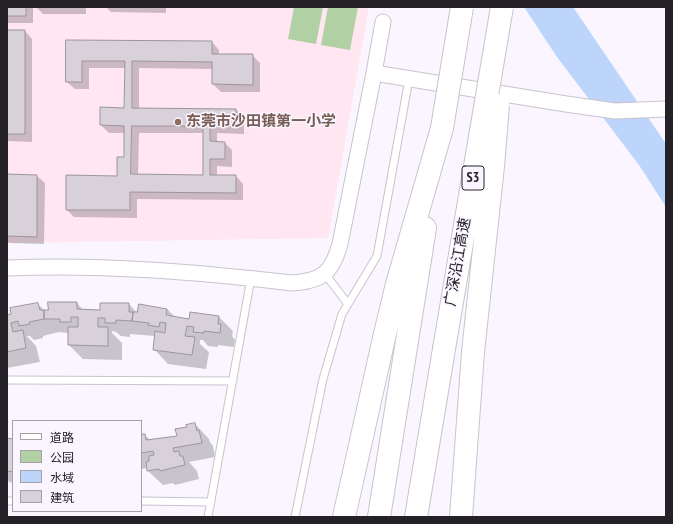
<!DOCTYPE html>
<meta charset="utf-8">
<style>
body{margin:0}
#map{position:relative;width:673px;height:524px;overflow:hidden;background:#faf5ff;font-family:"PT Sans Narrow","Noto Sans SC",sans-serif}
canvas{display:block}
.frame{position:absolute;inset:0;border:8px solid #242226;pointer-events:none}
.legend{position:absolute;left:12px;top:420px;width:130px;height:92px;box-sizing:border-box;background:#faf5ff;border:1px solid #a4a1a8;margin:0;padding:5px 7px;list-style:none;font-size:12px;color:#242226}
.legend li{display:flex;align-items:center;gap:8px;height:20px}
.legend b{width:20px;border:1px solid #a4a1a8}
</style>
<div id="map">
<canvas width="673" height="524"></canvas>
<div class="frame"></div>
<ul class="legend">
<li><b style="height:5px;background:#fff"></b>道路</li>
<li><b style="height:11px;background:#b1d1a4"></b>公园</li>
<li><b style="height:11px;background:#bdd5fa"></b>水域</li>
<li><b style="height:11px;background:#d9d1d9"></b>建筑</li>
</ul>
</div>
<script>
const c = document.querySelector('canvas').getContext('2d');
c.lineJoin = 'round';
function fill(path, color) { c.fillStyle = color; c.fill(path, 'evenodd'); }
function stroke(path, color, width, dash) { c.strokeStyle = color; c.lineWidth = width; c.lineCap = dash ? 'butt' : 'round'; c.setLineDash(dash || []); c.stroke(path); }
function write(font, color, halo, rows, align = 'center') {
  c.font = font + ' "PT Sans Narrow","Noto Sans SC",sans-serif'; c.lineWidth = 3; c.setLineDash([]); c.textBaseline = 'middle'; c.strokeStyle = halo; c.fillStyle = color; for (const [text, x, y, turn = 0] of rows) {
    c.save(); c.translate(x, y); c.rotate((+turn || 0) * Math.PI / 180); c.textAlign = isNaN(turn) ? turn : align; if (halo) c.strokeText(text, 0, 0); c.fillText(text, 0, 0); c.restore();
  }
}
const education = new Path2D(`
 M7,7H369L328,238L7,243Z`);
const green = new Path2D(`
 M294,7H323L316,44L288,39Z
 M328,7H358L350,50L321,45Z`);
const water = new Path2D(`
 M524,7H573L666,144V207L639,165L557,57Z`);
const shadow = new Path2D(`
 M7,7H33V23H7Z
 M36,7H86V14H43Z
 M106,7H166V13L111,12Z
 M7,31H25L32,39V142L7,141Z
 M67,41L212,42L219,50V55H252L260,63V92H221L213,84V69L139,68V109L236,110L244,117V134L217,133V142L225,143L232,150V167L217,166V176H236L243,184V200L137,199V218L74,217L67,210L118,177L125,158V133H109L101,125L125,109L126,68H89V89H75L67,82ZM139,133H204V176L138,175Z
 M7,175L37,176L45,183L44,244L9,243L7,241Z
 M77,303L83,310L101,311L129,304L138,314L167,309L175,317L190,320L219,317L233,331L232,336L235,340L234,347L218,345V347L208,346L203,340H200V344L209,352L206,369L168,364L154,349L156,336L130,334V337L121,336L116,332L112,331V333L122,343V360L83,359L69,345V333L59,332L43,336V338L34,340L30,336H27L36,346L40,362L7,368V316L38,304L45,311Z
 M195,424L209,439L210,442L213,446L215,457L189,462L197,471L199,479L175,485L173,483L163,485L148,471V468L141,469V435H145L151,441L178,436L188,428Z
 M7,439L13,440V483L7,481Z`);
const building = new Path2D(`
 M7,7H26V16H7Z
 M7,30H25V134H7Z
 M66,40L212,41V54H253V85L212,84V62L132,61V108L236,109V126H210V141L225,142V159H210V175H236V193L130,192V210H66V175L117,176V157H124V126L100,125V107L124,108L125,61H82V82H66ZM132,126H203V175L131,174Z
 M7,174L37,175V237L7,236Z
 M48,302H77V309L100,310V303H129V312H133L132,321L116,320V323H105V318H98V327H108V346L68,345V327H78V317H71V322H60V319H44V310H48Z
 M38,303L40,310H44V319L29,322L30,324L19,326L18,321L11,323L13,332L23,330L26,348L7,352V315L11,314L10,308Z
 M139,304L167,309L166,315L189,319L190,312L219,316L218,324H221L220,333L204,331V333L193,332L194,327L187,326L185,336L195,337L192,355L153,350L155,331L165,333L166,323L160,322L159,327L148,325L149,323L132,321L133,312H137Z
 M195,423L197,431L199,430L202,443L173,448L174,452L179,451L180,456H183L185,465L160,471L159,469L147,471L146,462L149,461V456L154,455L153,451L141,453V434H145L146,440L177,436L175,429L187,427L186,425Z
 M7,438L13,439V472L7,471Z`);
const service = new Path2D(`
 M325,274L348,304
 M7,380L233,381
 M7,501H13
 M141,501L211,502
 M208,517L251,278
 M295,517L323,379L342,314L377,256L409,79`);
const minor = new Path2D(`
 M374,73L566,104L615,111L666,109
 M7,268C102,264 197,272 292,283C322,281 332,273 340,244L374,73L383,22`);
const motorway = new Path2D(`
 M344,517L384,338L397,284L442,128
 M379,517L425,228
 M416,517L444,349
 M461,517L473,352`);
const motorwayBridge = new Path2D(`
 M442,128L462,7
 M444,349L502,7
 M473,352L493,166L498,105`);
const markers = [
 [178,122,4,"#8d6e63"]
];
const shields = [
 [473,178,22]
];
const shieldNames = [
 ["S3",473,178]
];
const educationNames = [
 ["东莞市沙田镇第一小学",186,122]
];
const streetNames = [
 ["广深沿江高速",458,262,-80]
];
fill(education, '#ffe6f0');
fill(green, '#b1d1a4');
fill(water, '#bdd5fa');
fill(shadow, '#0003');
fill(building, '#d9d1d9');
stroke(building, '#9c959d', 1);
stroke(service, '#c8c4cd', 9);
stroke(minor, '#c8c4cd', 17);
stroke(motorway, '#c8c4cd', 24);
stroke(service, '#fff', 7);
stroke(minor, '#fff', 15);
stroke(motorway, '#fff', 22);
stroke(motorwayBridge, '#c8c4cd', 24, []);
stroke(motorwayBridge, '#fff', 22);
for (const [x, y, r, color] of markers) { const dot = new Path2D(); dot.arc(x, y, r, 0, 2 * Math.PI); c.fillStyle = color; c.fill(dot); stroke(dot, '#faf5ff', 1.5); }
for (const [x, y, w] of shields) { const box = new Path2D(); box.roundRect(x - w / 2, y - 12, w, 24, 3); c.fillStyle = '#faf5ff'; c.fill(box); stroke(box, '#242226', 1); }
write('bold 14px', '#242226', null, shieldNames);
write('bold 15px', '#785e54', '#faf5ff', educationNames, 'left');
write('15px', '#242226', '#faf5ff', streetNames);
</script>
